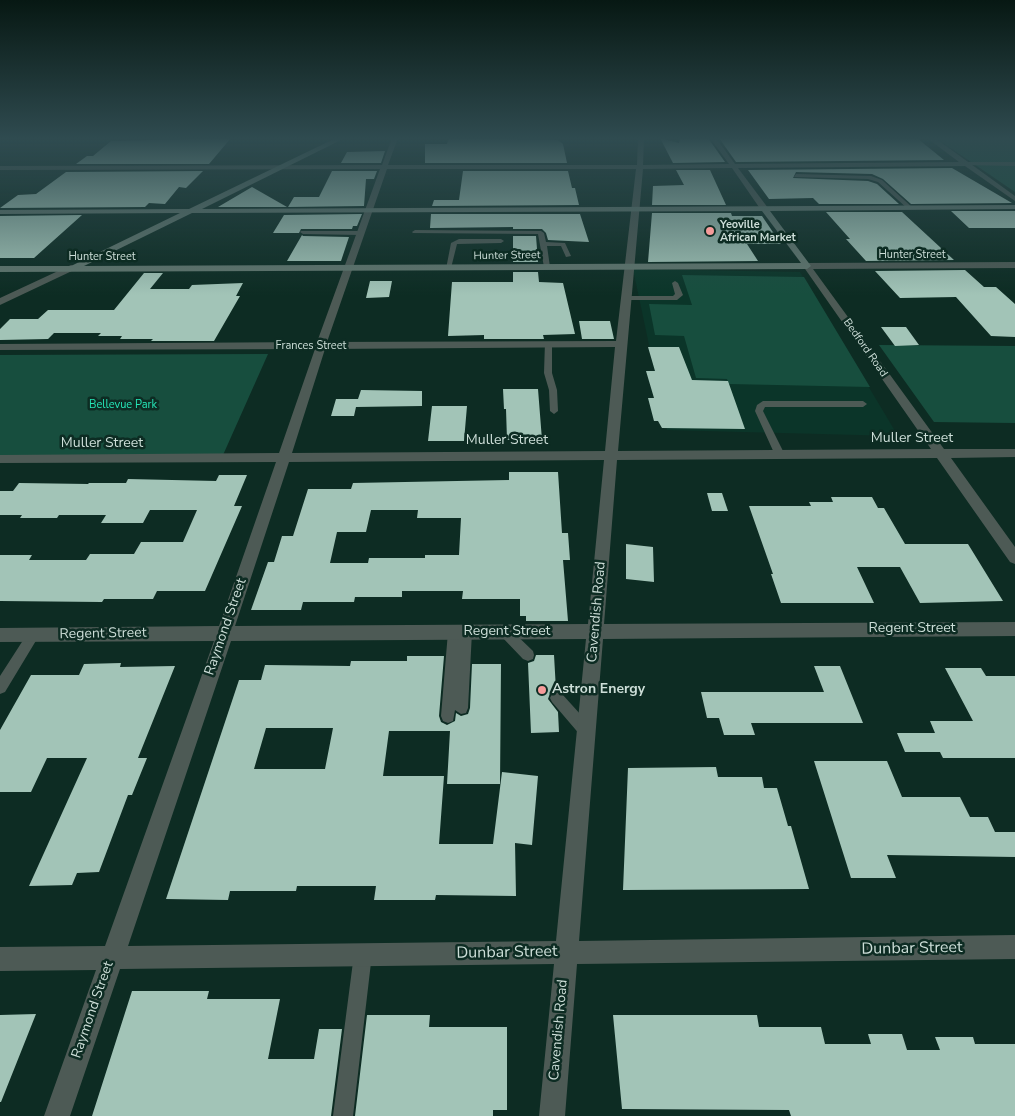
<!DOCTYPE html>
<style>
body{margin:0}
canvas{display:block;background:#0d2c23}
</style>
<canvas width="1015" height="1116"></canvas>
<script>
const c = document.querySelector('canvas').getContext('2d');
c.lineJoin = 'round';
function fill(path, color) { c.fillStyle = color; c.fill(path, 'evenodd'); }
function stroke(path, color, width, dash) { c.strokeStyle = color; c.lineWidth = width; c.lineCap = dash ? 'butt' : 'round'; c.setLineDash(dash || []); c.stroke(path); }
function write(font, color, halo, rows, align = 'center') {
  c.font = font + ' "Nunito Sans",sans-serif'; c.lineWidth = 5; c.setLineDash([]); c.textBaseline = 'middle'; c.strokeStyle = halo; c.fillStyle = color; for (const [text, x, y, turn = 0] of rows) {
    c.save(); c.translate(x, y); c.rotate((+turn || 0) * Math.PI / 180); c.textAlign = isNaN(turn) ? turn : align; if (halo) c.strokeText(text, 0, 0); c.fillText(text, 0, 0); c.restore();
  }
}
const built = new Path2D(`
 M633,269L800,272L898,436L667,430Z`);
const green = new Path2D(`
 M936,138H1015V192Z
 M682,275L804,277L870,387L729,384L727,379L696,378L684,336L655,335L649,304L692,305Z
 M879,345L1015,346V423L934,422Z
 M268,354L223,455L0,456V355Z`);
const building = new Path2D(`
 M231,138L209,164H76L87,156H93L111,141Z
 M449,138L558,140L563,144L567,163H425V144H447Z
 M660,138L679,143L680,139L708,138L725,162L673,163Z
 M719,138H917L944,160L736,162Z
 M385,151L381,163H341L347,152Z
 M952,168L1012,203L911,204L883,179L872,174L796,172L793,178L868,181L877,184L899,204H819L813,198L769,199L748,170Z
 M676,170H710L726,205H652L653,186L684,185Z
 M203,171L186,188L179,187L165,204L149,203L145,207L0,208L18,195L36,194L66,172Z
 M332,171H377L374,179H366L364,206L288,207L294,197H319Z
 M463,171H568L572,188H575L579,205L432,206L434,200H459Z
 M252,187L287,207H218Z
 M951,211H1015V228H969Z
 M826,212H902L954,260L866,261L846,239H850Z
 M652,213H731L732,216H762L781,244H747L758,261L648,262Z
 M362,214L357,226H353L352,229H301L299,233H273L284,215Z
 M431,214H580L589,242L548,240L546,233L542,229H513V227L430,228Z
 M82,215L34,258H0V216Z
 M302,235L303,236L349,237L341,261H287Z
 M513,236H536L538,262H513Z
 M965,270L984,287H996L1015,304V337L991,336L956,297L900,298L875,271Z
 M513,272H538L539,282L563,283L575,334L543,335L544,339H484V335L448,336L452,282H513Z
 M144,273H163L150,289H189L192,285L243,283L236,296H240L214,341H151L153,339H120L122,336H98L101,333H54L48,339L0,340V329L10,319H38L48,310H114Z
 M370,281H392L389,297L366,298Z
 M579,321H610L614,339H582Z
 M881,327H906L919,345L895,346Z
 M648,347H679L692,380L728,381L745,429L662,428L658,421H654L648,398H654L646,371H655Z
 M503,389H538L542,440H507L506,409H504Z
 M361,390L422,391V406L356,407L354,416H331L336,399H358Z
 M432,406H467L464,441H428Z
 M509,472H558L562,533H568L570,560H563L568,621H526V616H520V599H462L463,591H402V597H355L354,602H303L301,610H251L268,562H274L282,536H293L308,489H351L353,483L509,480ZM371,510H418L417,518H461L459,555H425V558H369L368,563H330L337,532H366Z
 M219,475H247L234,506H242L205,591H157L153,599H104L102,602L0,601V555H32L29,560H86L90,554H134L141,542H183L197,510H150L143,523H101L106,515H59L57,518H20L22,515H0V491H13L19,483L88,484L89,483H126L128,479L216,481Z
 M707,493H722L728,511H712Z
 M831,497H872L878,508H884L905,544H968L1003,601L920,603L900,567H857L874,603H781L771,574H773L749,506H811L809,502H833Z
 M626,544L653,547L654,582L626,579Z
 M536,655H554L556,690L550,693L548,699L558,712L559,732L531,733L528,663L534,661Z
 M407,656H444L439,716L441,722L447,725L455,721L456,713L461,716L468,714L470,708L472,664H501L500,784H447L450,731H389L383,776H444L439,844H493L502,772L538,776L532,845L515,843L516,896L436,895L435,900H374L376,886H297L296,891H230L228,900L166,899L239,680H261L265,665L350,666L351,661H407ZM266,728H333L325,769H254Z
 M121,663L120,667L175,666L138,758H147L132,795H128L99,872L77,873L72,885L29,886L87,758H47L31,792H0V730L31,675H79L84,664Z
 M814,666H840L863,723H751L755,735H724L719,718H707L701,692H824Z
 M945,668H981L986,676H1015V758H943L940,752H905L897,733H935L930,721H973Z
 M814,761H887L902,797H960L970,817H988L995,832H1015V857L887,855L896,878H851Z
 M716,767L718,777H762L764,788H777L788,826H791L809,889L623,890L628,768Z
 M132,991H209L207,999H280L268,1059H314L319,1029H342L331,1116H92Z
 M36,1014L1,1102H0V1015Z
 M367,1015H430L429,1027H507V1110H493V1116H355Z
 M613,1015H757L759,1027H821L825,1044H871L868,1034H902L907,1050H940L935,1037H973L975,1044H1015V1116H791L789,1110L622,1109Z`);
const lane = new Path2D(`
 M967,162H1015V166L965,165Z
 M796,174L871,176L882,180L913,208L908,209L878,182L868,179L794,177Z
 M415,230L541,231L544,233L546,242L565,243L571,256L566,257L561,246H547L550,267L547,269L544,267L538,234L413,233L412,232Z
 M301,231H360L363,233L360,235L303,234L300,232Z
 M459,239H501L504,241L501,243L457,244L451,268L446,269L451,243Z
 M675,281L678,283L683,295L677,300H627L623,298L627,296H673L675,294L672,283Z
 M545,342L552,344V373L557,390L558,411L554,414L550,411L549,390L544,373Z
 M763,401H863L867,404L863,407H765L763,411L785,455L780,458L775,455L755,411L757,405Z
 M454,627L458,628L460,632L462,628L466,627L470,628L472,632L468,708L466,713L461,714L455,710L453,721L448,723L443,721L441,716L448,632L450,628Z
 M505,627L509,628L533,651L534,655L533,659L528,661L523,659L501,636L499,632L501,628Z
 M33,630L37,631L39,635L37,639L5,692L0,694V676L29,631Z
 M557,692L562,694L591,726L593,731L591,736L586,738L581,736L552,702L550,698L552,694Z
 M363,945L369,948L372,954L353,1116H333L354,954L357,948Z`);
const street = new Path2D(`
 M392,138H398L388,165H637L638,138H644L643,165L729,164L710,138H716L735,164L959,162L927,138H935L1015,196V201L965,166L738,168L768,208L764,210H761L732,168L643,169L618,451L931,449L803,266L807,263L1015,262V268L813,269L944,449H1015V457L951,458L1015,547V564L1010,562L937,458L617,460L604,624L1015,622V636L603,639L579,941L1015,935V959L577,964L565,1116H539L554,964L120,969L70,1116H44L96,970L0,971V947L105,946L214,641L0,642V628L219,626L276,462L0,463V455L279,453L315,349L0,350V344L317,342L380,169L0,170V166L382,165ZM387,169H636L616,341L327,342ZM615,347L605,451L292,453L325,349ZM604,460L588,624L235,626L289,462ZM586,639L556,941L128,946L231,641Z
 M71,265L74,266V270L0,305V298Z`);
const secondary = new Path2D(`
 M336,138H345L202,209L1015,205V209L770,211L811,266L807,269L0,272V266H71L180,213L0,214V210L189,209ZM762,211L801,263L84,266L192,213Z`);
const markers = [
 [710,231,5,"#f59b9a"],
 [542,690,5,"#f59b9a"]
];
const farPoinames = [
 ["Yeoville",720,225],
 ["African Market",720,238]
];
const farStreetnames = [
 ["Hunter Street",912,255],
 ["Hunter Street",507,256,-1],
 ["Hunter Street",102,257],
 ["Frances Street",311,346],
 ["Bedford Road",865,348,55]
];
const farParknames = [
 ["Bellevue Park",123,405]
];
const streetNames = [
 ["Muller Street",912,439],
 ["Muller Street",507,441],
 ["Muller Street",102,444],
 ["Cavendish Road",597,612,-85],
 ["Raymond Street",226,627,-71],
 ["Regent Street",912,629],
 ["Regent Street",507,632],
 ["Regent Street",103,634,-1],
 ["Raymond Street",93,1010,-71],
 ["Cavendish Road",559,1030,-85]
];
const poiNames = [
 ["Astron Energy",552,690]
];
const nearStreetnames = [
 ["Dunbar Street",912,949,-1],
 ["Dunbar Street",507,953,-1]
];
fill(built, '#0b3529');
fill(green, '#174e3e');
fill(building, '#a2c4b7');
fill(lane, '#4d5a55');
fill(street, '#4d5a55');
fill(secondary, '#62776f');
const sky = c.createLinearGradient(0, 0, 0, 295);
sky.addColorStop(0, '#071813');
sky.addColorStop(0.47, '#2f4b50');
sky.addColorStop(1, '#2f4b5000');
c.fillStyle = sky;
c.fillRect(0, 0, 1015, 295);
for (const [x, y, r, color] of markers) { const dot = new Path2D(); dot.arc(x, y, r, 0, 2 * Math.PI); c.fillStyle = color; c.fill(dot); stroke(dot, '#0d2c23', 2); }
write('bold 11px', '#cdded8', '#0d2c23', farPoinames, 'left');
write('11px', '#cdded8', '#0d2c23', farStreetnames);
write('11px', '#25e6b7', '#0d2c23', farParknames);
write('14px', '#cdded8', '#0d2c23', streetNames);
write('bold 14px', '#cdded8', '#0d2c23', poiNames, 'left');
write('16px', '#cdded8', '#0d2c23', nearStreetnames);
</script>
